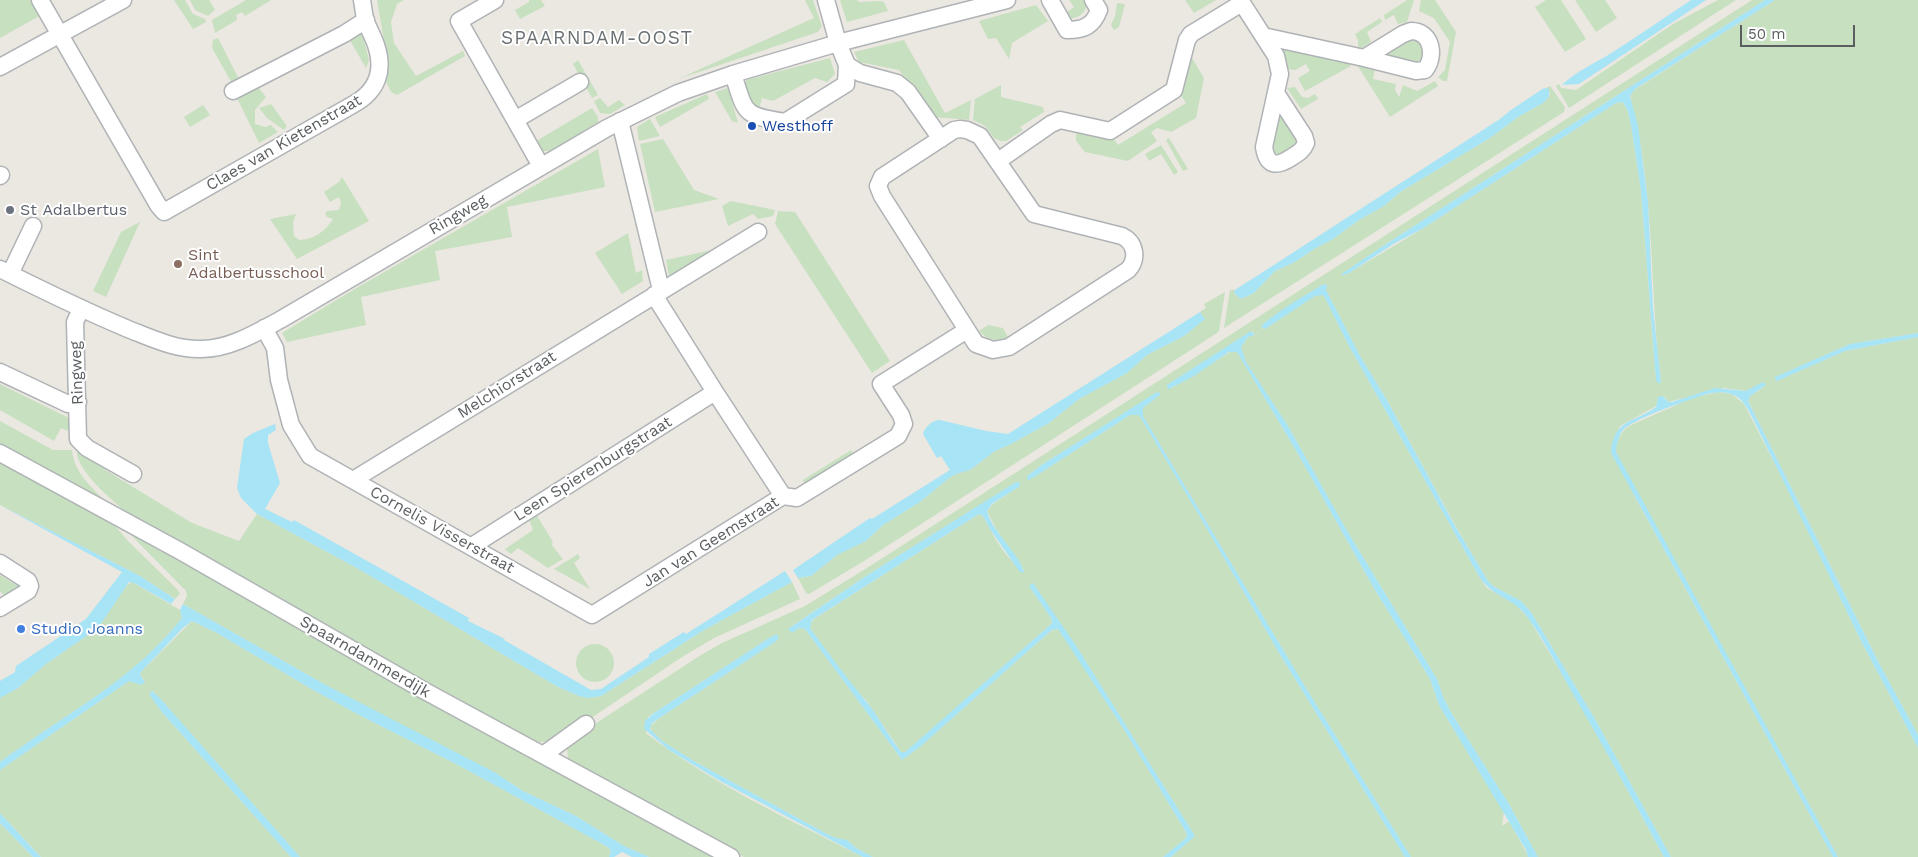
<!DOCTYPE html>
<style>
body{margin:0}
#map{position:relative;width:1918px;height:857px;overflow:hidden;background:#ebe7e1;font-family:"Work Sans",sans-serif}
canvas{display:block}
.scale{position:absolute;left:1740px;top:25px;width:115px;height:22px;box-sizing:border-box;border:2px solid #5a5e60;border-top:0;padding-left:6px;font-size:15px;line-height:18px;white-space:nowrap;color:#5a5e60;-webkit-text-stroke:4px #fff;paint-order:stroke}
</style>
<div id="map">
<canvas width="1918" height="857"></canvas>
<div class="scale">50 m</div>
</div>
<script>
const c = document.querySelector('canvas').getContext('2d');
c.lineJoin = 'round';
function fill(path, color) { c.fillStyle = color; c.fill(path, 'evenodd'); }
function stroke(path, color, width, dash) { c.strokeStyle = color; c.lineWidth = width; c.lineCap = dash ? 'butt' : 'round'; c.setLineDash(dash || []); c.stroke(path); }
function write(font, color, halo, rows, align = 'center') {
  c.font = font + ' "Work Sans",sans-serif'; c.lineWidth = 4; c.setLineDash([]); c.textBaseline = 'middle'; c.strokeStyle = halo; c.fillStyle = color; for (const [text, x, y, turn = 0] of rows) {
    c.save(); c.translate(x, y); c.rotate((+turn || 0) * Math.PI / 180); c.textAlign = isNaN(turn) ? turn : align; if (halo) c.strokeText(text, 0, 0); c.fillText(text, 0, 0); c.restore();
  }
}
const green = new Path2D(`
 M0,0H33L41,15L0,38Z
 M174,0H185L193,14L205,19L206,22L193,29Z
 M190,0H209L215,10L208,16L195,10Z
 M246,0H271L245,16L242,12L236,15L237,20L215,33L212,20Z
 M377,0H404L397,4L391,22L394,43L416,76L463,51L465,56L397,95L391,92L385,79V46Z
 M529,0H541L545,6L520,19L515,10L529,2Z
 M805,0H813L822,26L818,32L678,79L814,18Z
 M840,0H857L859,2L880,1L884,2L888,11L847,22Z
 M1069,0H1085L1087,5C1083,15 1080,17 1069,19L1064,14L1074,7Z
 M1185,0H1216L1194,13Z
 M1407,0H1414L1407,22L1398,24L1394,15L1385,20L1384,15Z
 M1421,0H1435L1456,32L1447,81H1443L1438,77L1445,70L1450,42L1434,18L1419,11Z
 M1546,0H1561L1586,39L1565,52L1535,7Z
 M1575,0H1605L1617,18L1596,32Z
 M1718,0H1736L1569,108L1556,86L1559,84L1561,88L1576,90L1673,24Z
 M1752,0H1765L1383,246L1342,277L1422,229L1616,103L1623,102L1628,112L1631,125L1641,191L1656,380L1661,381C1651,304 1654,225 1641,148C1640,137 1629,99 1631,92L1775,0H1918V333L1850,344L1776,377L1777,381L1845,351L1918,337V735L1880,665L1748,401L1750,396L1764,387L1746,391L1724,388L1668,402L1664,396L1658,398L1656,406L1620,426L1612,447L1635,497L1833,857H1671L1595,719L1531,612L1521,601L1493,586L1488,581L1455,525L1387,400L1360,356L1326,290V284L1322,285L1262,325L1263,329H1265L1315,295H1322L1324,296L1349,346L1480,578L1487,588L1515,604L1529,619L1586,714L1664,857H1538L1509,804L1452,714L1444,699L1437,679L1346,529L1288,426L1246,362L1241,347L1248,337L1255,335L1252,331L1167,385L1172,388L1230,352H1237L1294,447L1375,590L1430,679L1439,705L1504,812L1502,826L1509,821L1529,857H1411L1306,688L1143,416L1142,408L1160,395L1158,392L1043,464L1027,476V479L1042,472L1130,415H1139L1200,517L1279,653L1405,857H1171L1195,836L1075,644L1029,586L1051,618L1052,623L1049,626L911,748L905,752H901L866,700L855,690L819,641L810,628L811,623L814,619L979,514L983,516C992,533 1007,562 1024,570L996,529L987,511L993,504L1020,486L1017,482L866,576L789,628L792,632L799,628L805,629L902,760L921,746L1045,636L1054,629L1060,630L1123,728L1186,832L1187,836L1185,839L1163,857H873L856,848L847,840L836,838L827,834L692,760L662,741L651,731L650,726L661,717L775,642L769,638L654,713L648,717L646,733C711,783 790,820 863,857H744L647,805L568,759L567,747L581,733L701,655L722,643L805,606L867,568Z
 M1117,3L1125,4L1119,27L1114,30L1111,25L1115,16Z
 M1036,5L1048,21L1012,43L1009,59L996,38L988,39L979,21Z
 M1380,18L1382,22L1367,32L1371,42L1358,50V40L1355,34Z
 M361,29L369,60L366,68L348,37Z
 M1410,35L1418,37L1424,51L1422,59L1415,63L1379,55Z
 M218,38L241,83L234,87L212,48L213,40Z
 M904,40L945,113L971,100L969,120L934,117L899,70L859,62L854,52Z
 M1286,47L1347,61L1351,66L1305,91L1298,78L1310,71L1306,64L1295,70L1286,69L1285,57L1283,52Z
 M1188,51L1204,78L1196,118L1171,132L1157,128L1151,132L1157,141L1128,161L1085,152L1076,141V129L1114,139L1118,145L1186,103L1179,92Z
 M830,58L835,74L827,82L815,78L773,101L762,98L759,109C746,103 746,93 746,80Z
 M578,60L598,95L592,98L573,64Z
 M1356,63L1375,67L1373,79L1396,84L1395,90L1399,97L1403,85L1417,91L1435,81L1438,86L1390,117Z
 M1001,85V97L1043,107L1044,112L1020,127L1023,130L1006,141H1001L994,138L985,126L973,120L975,99Z
 M257,86L266,97L255,110V124L265,127L271,125L278,132L259,143L237,98Z
 M1550,86L1565,107L1564,112L1224,328L1230,290H1235L1234,293L1241,299L1254,293L1275,271L1295,262L1314,249L1333,239L1359,220L1384,206L1400,192L1490,138L1518,117L1543,103L1549,97L1550,93L1546,88Z
 M1295,87L1302,97L1308,98L1315,94L1318,99L1301,109L1287,88Z
 M728,88L738,123L732,121L715,92Z
 M707,94L709,99L660,127L655,117Z
 M600,98L608,107L619,100L625,105L610,114L600,113L594,101Z
 M271,104L287,126L284,130L267,118L259,108Z
 M203,105L210,115L190,127L184,117Z
 M1279,106L1298,137L1297,144L1278,155L1271,150Z
 M592,108L598,117V122L550,151H543L537,145L538,140Z
 M650,119L660,136L639,141L637,127Z
 M1169,138L1188,169L1183,171L1166,140Z
 M663,139L694,190L719,199L655,212L640,144Z
 M1161,145L1178,172L1174,175L1161,154L1149,161L1145,154Z
 M598,149L605,187L507,207L512,237L435,251L440,280L361,297L366,325L287,342L282,333L353,290Z
 M342,177L369,221L297,259L270,219L296,214L293,223L294,236L299,240C313,240 326,231 333,219L327,217L325,214L327,211L339,210L341,203L339,197L330,202L324,192L339,182Z
 M731,201L775,210L773,216L758,219L753,214L728,226L722,206Z
 M778,211L795,212L797,215L890,361L872,373L775,224Z
 M140,222L106,297L93,291L121,232Z
 M628,233L636,273L642,270L643,281L622,294L595,253Z
 M712,250L669,276L666,260Z
 M1225,292L1219,331L1217,333L864,561L809,594L806,593L798,578L811,576L837,555L866,541L883,525L920,502L949,478L956,474L970,470L995,451L1011,444L1049,423L1079,399L1127,373L1147,355L1184,336L1204,319L1200,312L1206,308L1204,304Z
 M988,325L1003,328L1008,337C995,342 989,341 979,331Z
 M0,384L71,419L68,431L61,428L54,441L0,410Z
 M1718,392L1732,394L1744,404L1793,499L1862,643L1918,748V857H1838L1617,456C1614,444 1619,433 1629,426L1692,398Z
 M0,421L53,450H72C74,473 92,487 107,503L0,448Z
 M78,447L87,452L107,471L192,523L239,541L257,514L355,567L558,687L579,696L588,698L601,696L704,630L792,582L800,599L714,638L682,657L557,741L539,742L509,731L132,517C118,505 69,466 78,447Z
 M851,450L853,453L805,484L803,480Z
 M0,460L109,519L128,541L178,590L180,594L175,599L140,576L107,559L0,505Z
 M536,514L553,542L551,544L563,559L548,568L518,548L511,554L505,549L533,530L529,519Z
 M128,529L718,857H649L624,846L576,816L523,791L513,784L324,684L183,604L187,596L186,591L128,532Z
 M578,554L580,558L574,563L590,589L554,569Z
 M0,575L16,585L19,580L22,586L6,597L0,591Z
 M132,582L180,610L182,618C135,680 62,716 0,762V698L18,688L46,664L98,628L124,587Z
 M192,621L217,633L313,690L363,717L458,765L606,846L611,850L609,857H300L153,691L149,693L161,711L291,857H41L0,813V770L129,681L132,680L139,685L145,681L140,675L141,672Z
 M576 663a19 19 0 1 1 38 0a19 19 0 1 1-38 0Z
 M0,823L33,857H0Z`);
const water = new Path2D(`
 M1691,0H1706L1579,84L1562,85C1576,71 1596,63 1613,52C1640,35 1665,17 1691,0Z
 M1765,0H1775L1635,89L1630,96L1638,126L1648,201L1653,308L1661,383H1658L1656,380L1641,191L1631,125L1628,112L1623,102L1616,103L1422,229L1395,243L1349,273L1341,276L1343,273L1383,246Z
 M1544,88L1549,89V97L1543,103L1518,117L1490,138L1400,192L1384,206L1359,220L1333,239L1314,249L1295,262L1275,271L1254,293L1241,299L1234,293L1235,290L1500,119L1511,110Z
 M1326,284L1327,286L1326,290L1360,356L1387,400L1454,524L1488,581L1493,586L1521,601L1531,612L1595,719L1671,857H1664C1633,800 1602,743 1569,687C1556,664 1544,640 1528,618C1513,597 1494,598 1480,578L1349,346L1324,296L1322,295L1315,296L1265,329L1261,327C1269,316 1309,293 1322,285Z
 M1200,312L1205,319L1184,336L1147,355L1127,373L1079,399L1049,423L1011,444L995,451L970,470L956,474L949,478L920,502L883,525L866,541L837,555L811,576L798,578L793,570L870,518L872,519L950,470L941,456L937,458L923,434C925,427 932,420 940,420L986,431L1008,434Z
 M1251,331L1255,335L1248,337L1241,347L1246,362L1288,426L1346,529L1437,679L1444,699L1452,714L1509,804L1538,857H1528L1526,850L1439,705L1430,679L1375,590L1294,447L1237,352H1229L1194,376L1169,389L1167,388V385L1173,381Z
 M1918,333V337L1845,351L1777,381L1775,379V377L1850,344Z
 M1763,382L1766,385L1750,396L1748,401L1880,665L1918,735V748L1862,643L1757,427C1751,416 1745,398 1731,394C1725,392 1719,392 1712,393C1697,396 1633,419 1623,430C1618,436 1617,444 1616,452L1838,857H1833L1611,453C1613,419 1634,423 1656,407L1658,397L1663,396L1668,402H1672L1715,388L1746,391Z
 M1157,392L1160,393V395L1143,408V416L1306,688L1411,857H1405L1279,653L1200,517L1139,415H1130L1042,472L1029,480L1027,479V476L1043,464Z
 M275,424L276,430L268,435V443L280,483L265,509L292,522L294,520L469,618L468,621L505,639L504,640L591,690L601,689L649,657V654L684,632L686,634L785,571L792,582L704,630L601,696L588,698L579,696L558,687L355,567L257,514L241,498L237,488L244,439L253,433Z
 M1016,482H1019L1020,486L992,504L987,511C993,533 1019,553 1024,572L1022,573L1019,571L990,529L983,516L979,514L823,613L812,620L810,628C828,653 846,677 865,700C877,714 887,733 898,748L901,752H905L1049,626L1052,623L1051,618L1029,586L1033,583L1075,644L1195,836L1171,857H1163L1185,839L1187,836L1186,832L1123,728L1058,629L1052,630L1045,636L921,746L902,760L805,629L799,628L792,633L788,629L866,576Z
 M0,505L107,559L140,576L175,599L171,604L134,583L129,582L98,628L46,664L18,688L0,698V681L15,672L16,666L86,619L122,572Z
 M183,604L324,684L494,772L523,791L576,816L624,846L649,857H632L622,852L614,857H609L611,850L606,846L458,765L363,717L313,690L217,633L192,621L183,628L141,672L140,675L145,682L141,685L129,681L0,770V762C62,716 134,680 182,618L180,610Z
 M777,634L779,638L775,642L661,717L652,723L650,729L662,741L692,760L827,834L836,838L847,840L856,848L873,857H863L720,781L669,750L644,729L645,721L654,713L769,638Z
 M152,691L159,697L300,857H291L161,711L149,694Z
 M0,813L35,851L41,857H33L0,823Z`);
const minor = new Path2D(`
 M40,0L158,205L164,212L354,104C377,91 385,71 376,45C373,36 368,28 365,19C364,13 363,6 362,0
 M495,0L459,21L541,166
 M1050,0L1067,30C1084,30 1093,26 1099,10L1093,0
 M1240,0L1276,56L1280,74L1264,147C1267,167 1277,167 1292,157C1299,153 1303,150 1306,143L1304,136L1276,93
 M1411,31C1432,31 1436,56 1425,70L1416,71L1364,58L1403,34Z
 M1263,36L1364,58
 M847,65L860,73L897,83L908,92L941,139
 M0,67L123,0
 M733,74C746,114 742,115 785,122L846,84L847,65L838,43L826,0
 M233,91L344,34L366,20
 M515,120L580,82
 M620,121L661,290
 M960,129L967,130L980,136L1034,214L1122,236C1136,243 1138,259 1128,270L1009,347L993,350L976,344L882,196L878,186L882,177L954,130Z
 M998,161L1051,124L1060,120L1110,131L1174,90L1187,40L1191,34L1242,3
 M0,176L1,175
 M0,269C42,290 85,311 128,329C151,338 176,350 202,349C229,349 256,333 280,320L607,128L678,93L733,74L838,43L1007,0
 M10,274L33,226
 M654,295L715,392L783,496
 M81,309L75,322L78,439L87,448L133,474
 M264,328L275,348L279,380L291,425L310,456L592,615L783,496L797,498L898,436L904,424L901,415L881,384L967,330
 M0,372L68,404L78,402
 M0,453L180,551L423,690L731,857
 M353,480L758,232
 M472,546L715,392
 M0,563L28,581L30,586L28,591L0,608
 M543,755L586,724`);
const markers = [
 [752,126,5,"#1a4fb4"],
 [10,210,5,"#6b7280"],
 [178,264,5,"#8d6e63"],
 [21,629,5,"#3f7fe0"]
];
const transitNames = [
 ["Westhoff",762,126]
];
const streetNames = [
 ["Claes van Kietenstraat",284,143,-30],
 ["Ringweg",458,215,-30],
 ["Ringweg",77,373,-92],
 ["Melchiorstraat",507,385,-32],
 ["Leen Spierenburgstraat",593,469,-32],
 ["Cornelis Visserstraat",442,530,29],
 ["Jan van Geemstraat",711,542,-32],
 ["Spaarndammerdijk",365,657,30]
];
const worshipNames = [
 ["St Adalbertus",20,210]
];
const educationNames = [
 ["Sint",188,255],
 ["Adalbertusschool",188,273]
];
const shopNames = [
 ["Studio Joanns",31,629]
];
const quarterNames = [
 ["SPAARNDAM-OOST",597,38]
];
fill(green, '#c7e0c0');
fill(water, '#a7e4f5');
stroke(minor, '#afb3b5', 19);
stroke(minor, '#fff', 16);
for (const [x, y, r, color] of markers) { const dot = new Path2D(); dot.arc(x, y, r, 0, 2 * Math.PI); c.fillStyle = color; c.fill(dot); stroke(dot, '#fff', 2); }
write('16px', '#164399', '#fff', transitNames, 'left');
write('16px', '#5a5e60', '#fff', streetNames);
write('16px', '#5b616d', '#fff', worshipNames, 'left');
write('16px', '#785e54', '#fff', educationNames, 'left');
write('16px', '#366cbe', '#fff', shopNames, 'left');
c.letterSpacing = '1px';
write('19px', '#6b7072', '#fff', quarterNames);
c.letterSpacing = '0px';
</script>
